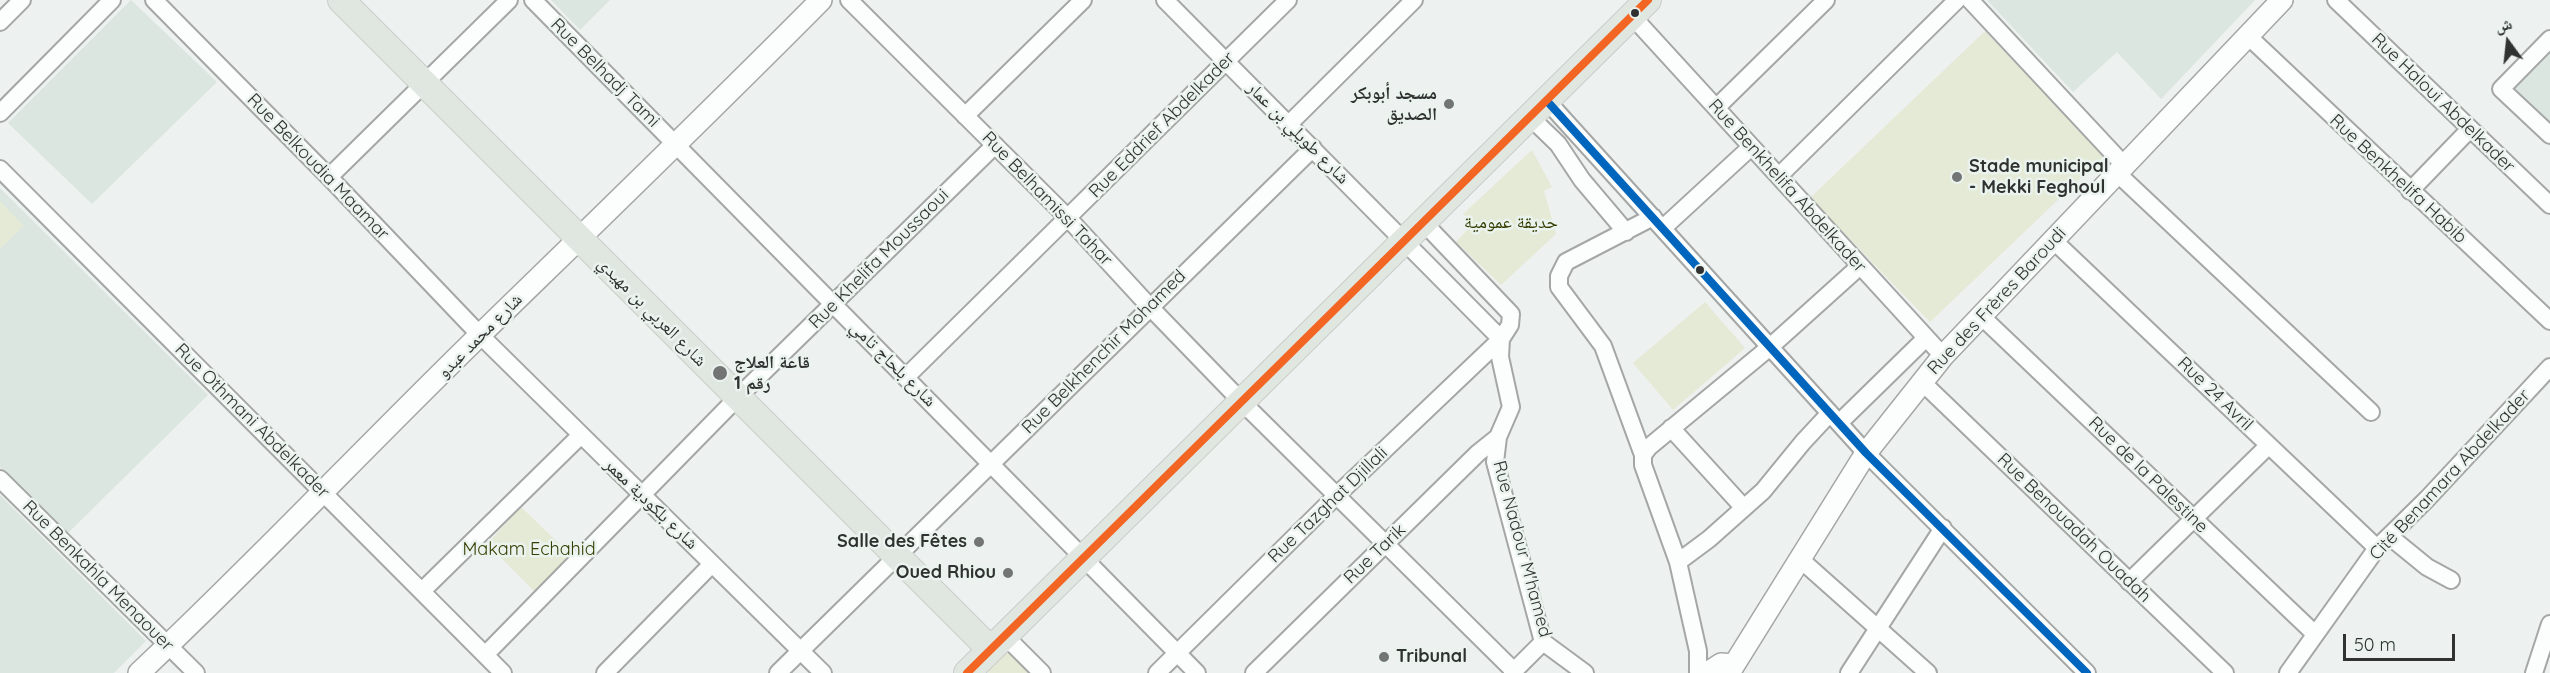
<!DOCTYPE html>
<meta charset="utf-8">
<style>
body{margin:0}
#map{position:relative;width:2550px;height:673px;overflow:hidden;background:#edf1ef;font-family:Quicksand,"Noto Naskh Arabic",sans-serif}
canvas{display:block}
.north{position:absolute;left:2478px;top:12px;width:60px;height:60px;-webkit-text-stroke:4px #ebf3ef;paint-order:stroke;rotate:345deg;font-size:16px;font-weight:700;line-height:24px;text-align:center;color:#2f3231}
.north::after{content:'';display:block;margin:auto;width:21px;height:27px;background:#2f3231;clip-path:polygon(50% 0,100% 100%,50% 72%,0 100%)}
.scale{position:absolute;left:2343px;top:634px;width:112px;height:27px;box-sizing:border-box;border:3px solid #2f3231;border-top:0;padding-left:8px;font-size:18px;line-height:21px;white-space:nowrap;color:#2f3231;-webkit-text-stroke:4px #ebf3ef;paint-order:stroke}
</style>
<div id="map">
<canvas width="2550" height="673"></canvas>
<div class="north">ش</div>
<div class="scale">50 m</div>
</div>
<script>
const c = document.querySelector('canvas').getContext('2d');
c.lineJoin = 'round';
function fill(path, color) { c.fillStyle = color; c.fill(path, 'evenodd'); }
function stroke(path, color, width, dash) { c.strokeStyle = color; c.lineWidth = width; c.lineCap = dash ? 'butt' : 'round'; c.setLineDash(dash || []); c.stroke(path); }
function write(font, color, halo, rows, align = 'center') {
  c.font = font + ' Quicksand,"Noto Naskh Arabic",sans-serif'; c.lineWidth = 5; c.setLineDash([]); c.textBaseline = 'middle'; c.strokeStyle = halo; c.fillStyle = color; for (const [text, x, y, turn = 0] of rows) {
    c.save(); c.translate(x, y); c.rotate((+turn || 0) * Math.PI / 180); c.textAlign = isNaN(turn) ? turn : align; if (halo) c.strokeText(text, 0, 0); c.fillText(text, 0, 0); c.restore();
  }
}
const built = new Path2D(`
 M131,0L217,82L92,204L8,123Z
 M551,0H610L580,30Z
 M1987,0H2255L2161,99L2117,52L2073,92Z
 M2550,50V123L2512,88Z
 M0,188L208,395L67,534L0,467Z
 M0,495L146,641L114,673H0Z`);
const green = new Path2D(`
 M1985,31L2104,156L1930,322L1810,198Z
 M1532,150L1552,187L1544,191L1556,234L1501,285L1456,242L1472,225L1463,214Z
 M0,201L24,226L0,249Z
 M1705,302L1745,348L1673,410L1633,363Z
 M521,507L572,556L535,592L487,544Z
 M1006,647L1032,673H989L984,669Z`);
const minor = new Path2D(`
 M154,0L329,177L480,335L823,673
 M533,0L1197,673
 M849,0L1068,218L1149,306L1241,401L1514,671
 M1165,0L1501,339
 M1970,0L2124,165
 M2336,0L2550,205
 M1632,16L1943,356
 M0,22L22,0
 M2248,36L2550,321
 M2550,39L2501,89L2550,135
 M1547,101L1866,453L2087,673
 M1716,108L1826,0
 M0,113L112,0
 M965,116L1083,0
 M1530,117L1558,144L1582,180L1626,232
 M1289,124L1414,0
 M0,169L503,673
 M2117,173L2371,412
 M1779,176L1957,0
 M329,177L509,0
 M2410,191L2469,130
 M1653,217L1566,262L1559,276V287L1603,346L1643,455V465L1678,562L1698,651V673
 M1423,222L1511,314L1510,325L1501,339L1500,357L1511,407L1498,437L1495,462L1543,642L1585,673
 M1663,228L1751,147
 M2053,240L2377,548
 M1981,316L2315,634
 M906,377L1288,0
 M1923,383L2225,673
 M1839,423L1926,338
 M1671,428L1744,508
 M1643,455L1649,447L1770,347L1860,266
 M0,479L196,673
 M2389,536L2427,567L2451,580
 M1800,559L1928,673
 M1678,562L1709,539L1763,491L1803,442L1830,413
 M2129,582L2268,446
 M422,591L581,435
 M1004,635L1042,673
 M485,655L737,398L995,145
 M605,673L712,564
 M778,673L1313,148
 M1157,673L1336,496L1501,339
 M1254,673L1478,453L1498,437
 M1512,673L1543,642
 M1849,673L1943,528
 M2288,673L2377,548L2427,499L2550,367
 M2534,673L2550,624`);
const tertiary = new Path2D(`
 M139,673C256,563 366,446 481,334C595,223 709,113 821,0
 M1707,673L1721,664L1734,665
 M1729,673L1866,453L1943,356L2282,0`);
const primary = new Path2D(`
 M341,0L990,649
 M967,673L1648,0`);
const bus1 = new Path2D(`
 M1547,101L1866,453L2087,673`);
const bus2 = new Path2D(`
 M967,673L1648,0`);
const markers = [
 [1635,13,5,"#2f3231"],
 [1449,104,6,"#727574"],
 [1957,177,6,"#727574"],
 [1700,270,5,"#2f3231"],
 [720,373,8,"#727574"],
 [979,542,6,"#727574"],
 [1008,573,6,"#727574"],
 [1384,657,6,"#727574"]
];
const streetNames = [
 ["Rue Belhadj Tami",605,73,45],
 ["Rue Haloui Abdelkader",2443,103,44],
 ["Rue Eddrief Abdelkader",1162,125,-45],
 ["شارع طويلي بن عمار",1298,133,45],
 ["Rue Belkoudia Maamar",318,167,46],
 ["Rue Benkhelifa Habib",2398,179,43],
 ["Rue Benkhelifa Abdelkader",1787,186,48],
 ["Rue Belhamissi Tahar",1047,199,46],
 ["Rue Khelifa Moussaoui",879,259,-45],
 ["Rue des Frères Baroudi",1997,301,-47],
 ["شارع العربي بن مهيدي",652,312,45],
 ["شارع محمد عبدو",480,336,-45],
 ["Rue Belkhenchir Mohamed",1104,352,-45],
 ["شارع بلحاج تامي",893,364,45],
 ["Rue 24 Avril",2215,394,44],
 ["Rue Othmani Abdelkader",252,421,45],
 ["Rue de la Palestine",2148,475,44],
 ["Cité Benamara Abdelkader",2450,475,-47],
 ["شارع بلكودية معمر",651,504,44],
 ["Rue Tazghat Djillali",1328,505,-44],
 ["Rue Benouadah Ouadah",2074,528,44],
 ["Rue Nadour M'hamed",1522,549,75],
 ["Rue Tarik",1375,554,-44],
 ["Rue Benkahla Menaouer",98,576,45]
];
const poiNames = [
 ["مسجد أبوبكر",1437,94],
 ["الصديق",1437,115],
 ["Stade municipal",1969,167,"left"],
 ["- Mekki Feghoul",1969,188,"left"],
 ["قاعة العلاج",734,363,"left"],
 ["رقم 1",734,384,"left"],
 ["Salle des Fêtes",967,542],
 ["Oued Rhiou",996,573],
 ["Tribunal",1396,657,"left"]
];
const parkNames = [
 ["حديقة عمومية",1511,223],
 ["Makam Echahid",529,550]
];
fill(built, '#dce6e1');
fill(green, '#e4ead6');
stroke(minor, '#a4a7a5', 20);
stroke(tertiary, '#a4a7a5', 24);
stroke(primary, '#cbcdcc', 28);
stroke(minor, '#fcfdfd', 16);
stroke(tertiary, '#fcfdfd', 21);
stroke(primary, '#e0e6e0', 26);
stroke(bus1, '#0065bd', 8);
stroke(bus2, '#f26522', 8);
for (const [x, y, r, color] of markers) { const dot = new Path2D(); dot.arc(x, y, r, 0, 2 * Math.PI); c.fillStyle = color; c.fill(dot); stroke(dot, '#ebf3ef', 2); }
write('18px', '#2f3231', '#ebf3ef', streetNames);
write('bold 18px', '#2f3231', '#ebf3ef', poiNames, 'right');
write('18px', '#353d01', '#ebf3ef', parkNames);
</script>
